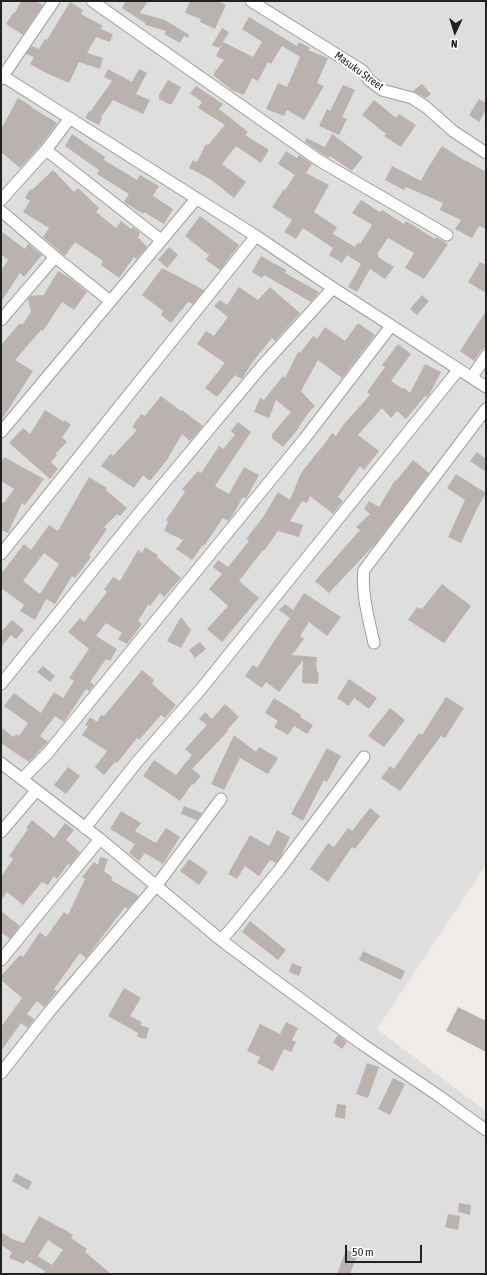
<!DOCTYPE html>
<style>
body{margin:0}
#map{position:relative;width:487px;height:1275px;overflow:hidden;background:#f0ede9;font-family:"Asap Condensed",sans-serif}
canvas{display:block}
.frame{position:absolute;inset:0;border:2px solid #212121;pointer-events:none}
.north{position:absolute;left:435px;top:12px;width:40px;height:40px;-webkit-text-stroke:3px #fff;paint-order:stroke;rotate:184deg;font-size:11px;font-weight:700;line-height:16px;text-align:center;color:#212121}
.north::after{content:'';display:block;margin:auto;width:14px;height:18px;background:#212121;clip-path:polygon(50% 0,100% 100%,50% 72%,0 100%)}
.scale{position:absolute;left:345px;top:1245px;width:77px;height:18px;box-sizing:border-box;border:2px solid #212121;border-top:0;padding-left:5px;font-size:12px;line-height:14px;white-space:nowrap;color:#212121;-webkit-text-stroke:3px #fff;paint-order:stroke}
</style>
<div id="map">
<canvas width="487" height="1275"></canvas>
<div class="frame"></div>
<div class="north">N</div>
<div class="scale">50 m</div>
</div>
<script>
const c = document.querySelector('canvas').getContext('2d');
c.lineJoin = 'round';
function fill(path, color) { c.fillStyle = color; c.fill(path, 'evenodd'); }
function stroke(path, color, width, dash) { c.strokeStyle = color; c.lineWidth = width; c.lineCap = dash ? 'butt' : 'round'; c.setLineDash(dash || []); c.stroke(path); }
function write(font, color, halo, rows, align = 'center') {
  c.font = font + ' "Asap Condensed",sans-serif'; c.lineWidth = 4; c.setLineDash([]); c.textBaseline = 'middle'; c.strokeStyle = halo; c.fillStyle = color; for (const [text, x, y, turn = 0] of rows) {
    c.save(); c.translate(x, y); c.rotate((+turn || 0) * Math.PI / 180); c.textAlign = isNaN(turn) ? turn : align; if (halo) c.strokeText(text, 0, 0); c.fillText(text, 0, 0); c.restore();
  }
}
const residential = new Path2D(`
 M1,1H486V865L377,1029L486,1111V1274H1Z`);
const building = new Path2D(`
 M21,1H36L43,5L23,35L6,24L14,12L15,13Z
 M126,1H148L140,13L165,20L189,35L188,38L184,36L180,43L164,34L166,31L145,25V23L122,8Z
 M190,1H218L226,5L215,29L200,22L201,19L185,13Z
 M70,2L83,10L81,14L103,26L101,29L113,34L110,42L96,37L87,53L103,58L100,69L79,62L69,83L46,73L30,64L34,57L26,54L32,46L39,49L45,39L47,40Z
 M249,17L297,46L299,42L310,48L308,50L328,58L317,83L324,86L304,120L287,110L284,116L266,109L278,83L287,87L300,57L282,46L271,64L268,62L258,81L252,78L244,95L232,90L214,76V73L224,60L216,56L223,42L253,57L262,42L242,29Z
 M222,28L229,32L219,48L212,45Z
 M108,69L132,82L139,69L147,73L136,94L150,100L143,114L113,100L101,117L102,118L99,125L85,118L89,111L90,112L112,81L104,77Z
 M168,80L181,87L172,104H169L159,99V95Z
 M422,84L431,94L426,98L413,91Z
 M343,85L355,90L342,117L347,119L339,135L319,126L327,109L330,111Z
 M196,86L223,104L219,109L248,132L245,135L269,150L261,163L236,146L222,164L246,182L234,198L210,179L189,168L193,160L197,162L206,144L208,145L225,125L198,108L202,102L190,93Z
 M18,98L31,106V107L57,123L41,145L20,168L1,152V129Z
 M479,99L486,103V110L479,122L469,115Z
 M374,100L396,118L399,114L416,125L401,147L384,136L386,134L362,115Z
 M72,134L105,157L104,160L137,180L140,175L159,186L153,196L173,209L164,224L144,212L143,214L124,202L129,194L97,174L99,170L65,146Z
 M332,134L363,157L352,171L330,156L329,158L324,155L305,142L306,138L325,147Z
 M442,146L465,161V160L486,172V229L479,226L472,238L455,229L461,220L440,210L443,203L406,187L404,190L385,180L392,166L421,181L426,171Z
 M286,151L297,158L299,155L312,164L306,173L329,185L314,212L337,227L333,234L355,247L358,242L360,244L372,225L352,213L361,200L380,212L382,210L404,224L406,221L435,239L436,237L448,244L424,279L405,268L414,253L388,238L377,254L379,256L378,257L394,267L385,279L370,269L357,292L348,287L361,264L347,255L342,263L329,255L333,248L303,228L296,239L284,232L292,220L272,207L284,189L285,190L295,175L278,164Z
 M53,170L74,192L78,188L99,208L96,212L116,228L121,221L131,229L133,227L140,233L138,237L147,247L136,259L134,257L119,278L101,265L103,261L75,242L65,256L43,237L49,228L23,212L30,201L25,198L30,189L32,190Z
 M200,216L239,245L220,270L206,260L209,255L185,236Z
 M1,231L25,249L28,244L42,255L24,277L20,273L1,302V271L8,260L1,254Z
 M169,247L178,255L167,268L158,260Z
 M261,256L286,270L285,273L319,292L316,296L311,302L264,275L262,278L252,272Z
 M480,262L486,265V293L468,282Z
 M162,268L204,290L193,304L188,302L171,323L161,315L163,311L142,295Z
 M58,271L70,278L87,292L74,310L62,302L43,331L41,330L15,360L33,371L1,421V345L20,323L22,325L31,312L28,299L31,296L41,295L43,296Z
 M239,287L258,300L270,287L300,313L275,341L272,338L251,364L242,379L235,375L217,397L205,388L225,363L197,344L206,331L214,336L228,317L214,306L220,300L227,305Z
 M422,295L429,301L417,315L410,309Z
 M486,311V347L480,352L474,361L460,351Z
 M358,323L375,335L342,378L318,360L301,391L315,406L309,412L298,428H299L283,447L272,438V434L291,412L276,400L269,418L254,412L260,398L264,400L283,376L285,378L298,352L300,353L313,336L317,339L325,327L345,341Z
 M398,344L411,354L391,381L403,389L404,388L410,393L425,364L441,372L429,395L427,397L425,396L406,419L397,411L391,418L382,408L358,435L379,451L364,470L360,466L338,497L343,501L333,514L310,496L307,503L302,501L290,521L303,525L299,537L278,531L264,551L263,550L239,581L259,598L222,642L207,629L228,606L209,589L222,574L213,567L218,560L228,567L249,541L246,539L263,517L278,492L290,500L301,473L315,455L323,446L332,433L336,436L344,424L370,395L367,392L385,367L382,365Z
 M161,396L181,411L182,410L203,426L190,441L182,434L167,460L150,481L143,475L134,488L101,466L110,454L113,456L137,430L132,427L141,414L145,416Z
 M45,410L64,422L65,420L71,425L62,437L67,442L56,453L57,455L51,462L58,469L50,479L9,443L23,428L30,434Z
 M238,422L251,432L215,486L229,494L244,467L259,475L246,499L243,497L232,516L228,521L223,518L204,546L203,545L192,560L176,549L183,540L164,531L168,522L166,520L185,492L182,489L198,471L201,473L219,446L223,449L235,435L231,431Z
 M477,452L486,459V472L470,461Z
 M4,457L44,479L25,505L22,503L8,533L1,530V502L4,503L14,489L1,481V463Z
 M413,460L429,473L376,543L329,593L315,581L360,530L356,527L370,514L364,509L369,501L379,507L395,480L396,481Z
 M456,474L486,493L477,509L461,543L448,537L465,500L447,488Z
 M89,477L107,488L106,490L127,508L120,516L117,514L104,527L107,529L89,555L91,557L75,578L72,576L55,604L46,599L35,620L20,611L24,605L1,588V574L24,544L31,550L49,525L58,531ZM44,553L59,564L40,594L23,581Z
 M145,547L158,555L157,557L181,578L164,597L160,593L150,606L148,605L138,621L142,624L127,644L118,639L122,633L106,623L96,636L117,649L110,661L106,659L90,682L94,685L89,691L86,689L64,722L55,716L40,736L48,742L29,762L1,743V727L13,737L16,734L19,736L28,723L4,706L14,693L41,713L54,692L63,698L74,681L69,678L89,649L68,632L80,618L84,622L107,592L104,589L113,577L120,581L138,550L142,553Z
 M442,584L471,606L444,643L408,620L417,607L422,609Z
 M304,593L341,617L327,636L309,622L300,636L304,639L292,655L317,657L316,666H317V672L319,673L318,684L302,683L303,660L279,692L266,682L262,688L245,676L253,665L257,668L276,638L290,618L279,610L285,604L293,610Z
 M181,617L191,630L181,648L167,641Z
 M12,620L24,630L16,639L11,635L1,647V632Z
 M200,642L206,649L195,658L189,650Z
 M43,666L55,676L50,682L37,672Z
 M142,670L154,680L152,684L176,705L165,718L161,715L139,740L137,738L117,763L115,762L104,775L95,767L107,751L82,735L88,726L85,725L90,717L97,722L101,715L104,716Z
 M349,679L377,698L369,709L354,698L349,706L337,698Z
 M446,697L464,708L445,738L441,736L400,791L381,778L390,766L394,769L419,733L422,735Z
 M274,698L301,715L300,717L313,725L307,734L294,726L288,735L274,727L278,721L265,713Z
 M225,704L239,717L227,730L228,731L192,769L201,776L193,785L192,784L180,801L143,776L154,760L176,775L192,755L185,749L207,725L199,719L205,712L212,719Z
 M390,708L405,720L384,747L368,736Z
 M234,735L256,752L259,747L278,758L268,774L240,758L224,790L211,784Z
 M327,748L341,756L327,782L324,780L303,821L291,814Z
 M68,767L80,776L66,794L54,785Z
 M184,806L202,813L197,820L181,814Z
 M370,808L380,816L355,849L352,847L328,882L310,869L328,843L334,847L348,828L352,831Z
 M121,811L141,823L135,831L156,843L166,828L180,837L163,864L145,853L139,861L129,853L135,844L110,829Z
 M32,820L54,838L65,823L74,830L66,840L80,852L70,865L68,864L57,879L54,876L48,885L42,882L23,905L7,892L1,900V877L13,859L9,856L28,829L26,828Z
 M277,830L290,837L280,858L276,863L270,860L259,876L245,866L237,879L228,874L250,835L269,846Z
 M100,857L108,859L104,871L113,878L111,880L139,896L127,909L125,907L86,958L80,953L54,989L57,991L44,1007L37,1001L27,1014L34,1019L28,1028L21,1023L1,1051V1027L22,998L1,980V976L20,955L23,957L40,932L46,937L64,912L68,915L85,879L82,877L94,862L98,865Z
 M189,859L208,872L199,885L180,871Z
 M1,911L20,926L10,939L1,932Z
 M250,921L286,950L278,960L242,932Z
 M363,951L405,971L401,980L359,960Z
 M292,963L302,967L299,976L289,972Z
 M124,988L141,998L130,1016L142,1022L140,1025L149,1028L146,1039L137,1037L138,1033L108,1016Z
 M458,1007L486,1021V1052L446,1031Z
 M286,1022L298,1028L292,1040L296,1042L291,1052L284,1049L273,1071L257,1063L260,1057L247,1051L260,1024L280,1034Z
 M338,1035L347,1042L342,1049L333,1042Z
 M367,1063L379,1067L368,1098L356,1094Z
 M393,1078L405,1084L390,1115L378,1109Z
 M337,1104L346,1105L345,1119L335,1117Z
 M16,1173L32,1182L28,1190L12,1181Z
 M459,1203L471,1205L470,1215L458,1212Z
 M448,1214L460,1216L458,1230L445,1227Z
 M39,1216L61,1228H62L73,1235L71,1238L87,1249L85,1252L111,1274H43L45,1271L26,1260L24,1264L9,1258L12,1252L1,1245V1232L12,1239L24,1243ZM48,1240L63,1250L52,1265L38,1256Z
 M346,1250L358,1254L350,1274H337Z`);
const street = new Path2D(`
 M92,1L320,161L447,235
 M251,1L363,71L369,80L382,90L412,98L426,107L453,131L486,153
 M1,75L256,236L333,288L486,387
 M1,79L54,1
 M46,150L161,240
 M1,200L46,150L70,118
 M1,211L55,257L110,301
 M1,320L55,257
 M472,377L486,356
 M1,432L196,199
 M1,554L256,236
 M374,643C369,620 361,593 364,570L486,409
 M1,684L135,518L262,366L333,288
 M1,763L100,839L221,940L269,976L362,1044L436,1094L486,1130
 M22,779L47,754L305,438L391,326
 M85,828L137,762L201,689L459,369
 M1,832L36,791
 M221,940L231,929L279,870L364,757
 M1,960L100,839
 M1,1073L49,1012L156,886L221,799`);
const streetNames = [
 ["Masuku Street",359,71,36]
];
fill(residential, '#dfdedf');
fill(building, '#bab2af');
stroke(street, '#9e9e9e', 13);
stroke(street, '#fff', 11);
write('11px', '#212121', '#fff', streetNames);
</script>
